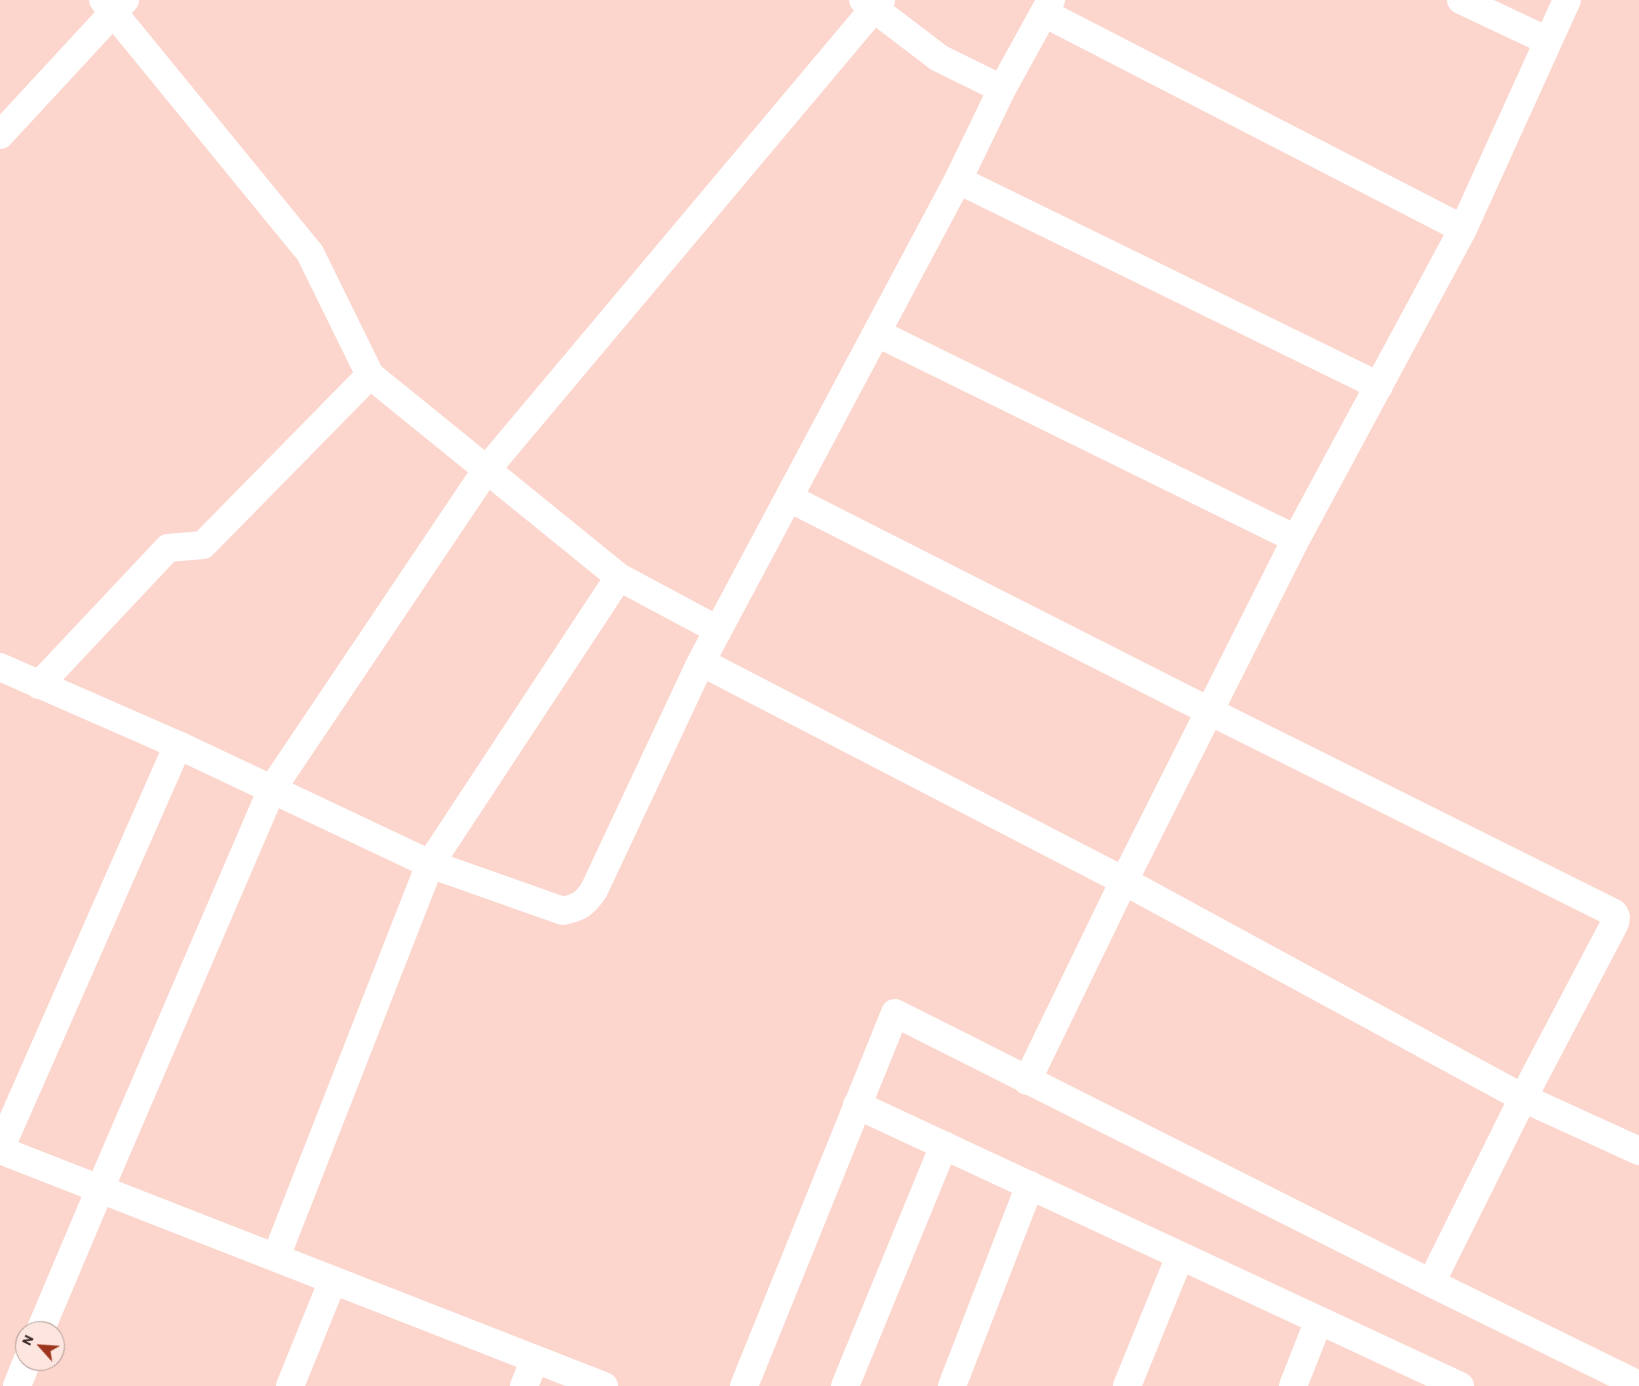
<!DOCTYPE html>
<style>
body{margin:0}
#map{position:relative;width:1639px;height:1386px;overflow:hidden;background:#fcd5cc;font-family:Barlow,sans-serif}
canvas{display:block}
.north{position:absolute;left:15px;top:1321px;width:50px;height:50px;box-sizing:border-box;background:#fee6e0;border:1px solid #ae9a94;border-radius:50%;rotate:296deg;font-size:14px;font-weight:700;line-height:20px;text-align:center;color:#352723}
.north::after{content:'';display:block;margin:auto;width:18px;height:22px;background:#9d341d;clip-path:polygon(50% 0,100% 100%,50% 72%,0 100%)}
</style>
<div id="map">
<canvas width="1639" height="1386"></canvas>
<div class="north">N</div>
</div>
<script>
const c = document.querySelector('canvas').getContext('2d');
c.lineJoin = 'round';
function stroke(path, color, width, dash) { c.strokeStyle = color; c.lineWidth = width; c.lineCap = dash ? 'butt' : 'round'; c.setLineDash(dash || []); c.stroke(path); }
const street = new Path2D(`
 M103,0L310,253L370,375L619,577L718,630
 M863,0L939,58L1002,89
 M1461,0L1548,41
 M1044,13L1463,229
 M0,135L125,0
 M958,180L1379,386
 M877,333L1296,539
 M789,498L1211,712L1614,913L1616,917L1615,923L1523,1098L1431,1283
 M701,662L1124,881L1523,1098L1639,1151
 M0,667L178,745L0,1149
 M39,685L168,548L203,545L370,375
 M178,745L430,864L563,911C579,907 584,905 594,890L701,662L958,180L1002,89L1051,0
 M1027,1081L1124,881L1296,539L1463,229L1567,0
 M857,1105L1460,1386
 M0,1150L604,1386
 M276,1257L430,864L619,577
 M40,1331L100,1189L272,789L487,469L881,0
 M17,1386L27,1361
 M290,1386L333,1280
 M524,1386L535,1359
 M744,1386L895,1013L1431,1283L1639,1385
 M845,1386L944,1145
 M952,1386L1030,1185
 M1127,1386L1180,1256
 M1293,1386L1319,1320`);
stroke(street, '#fff', 28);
</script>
